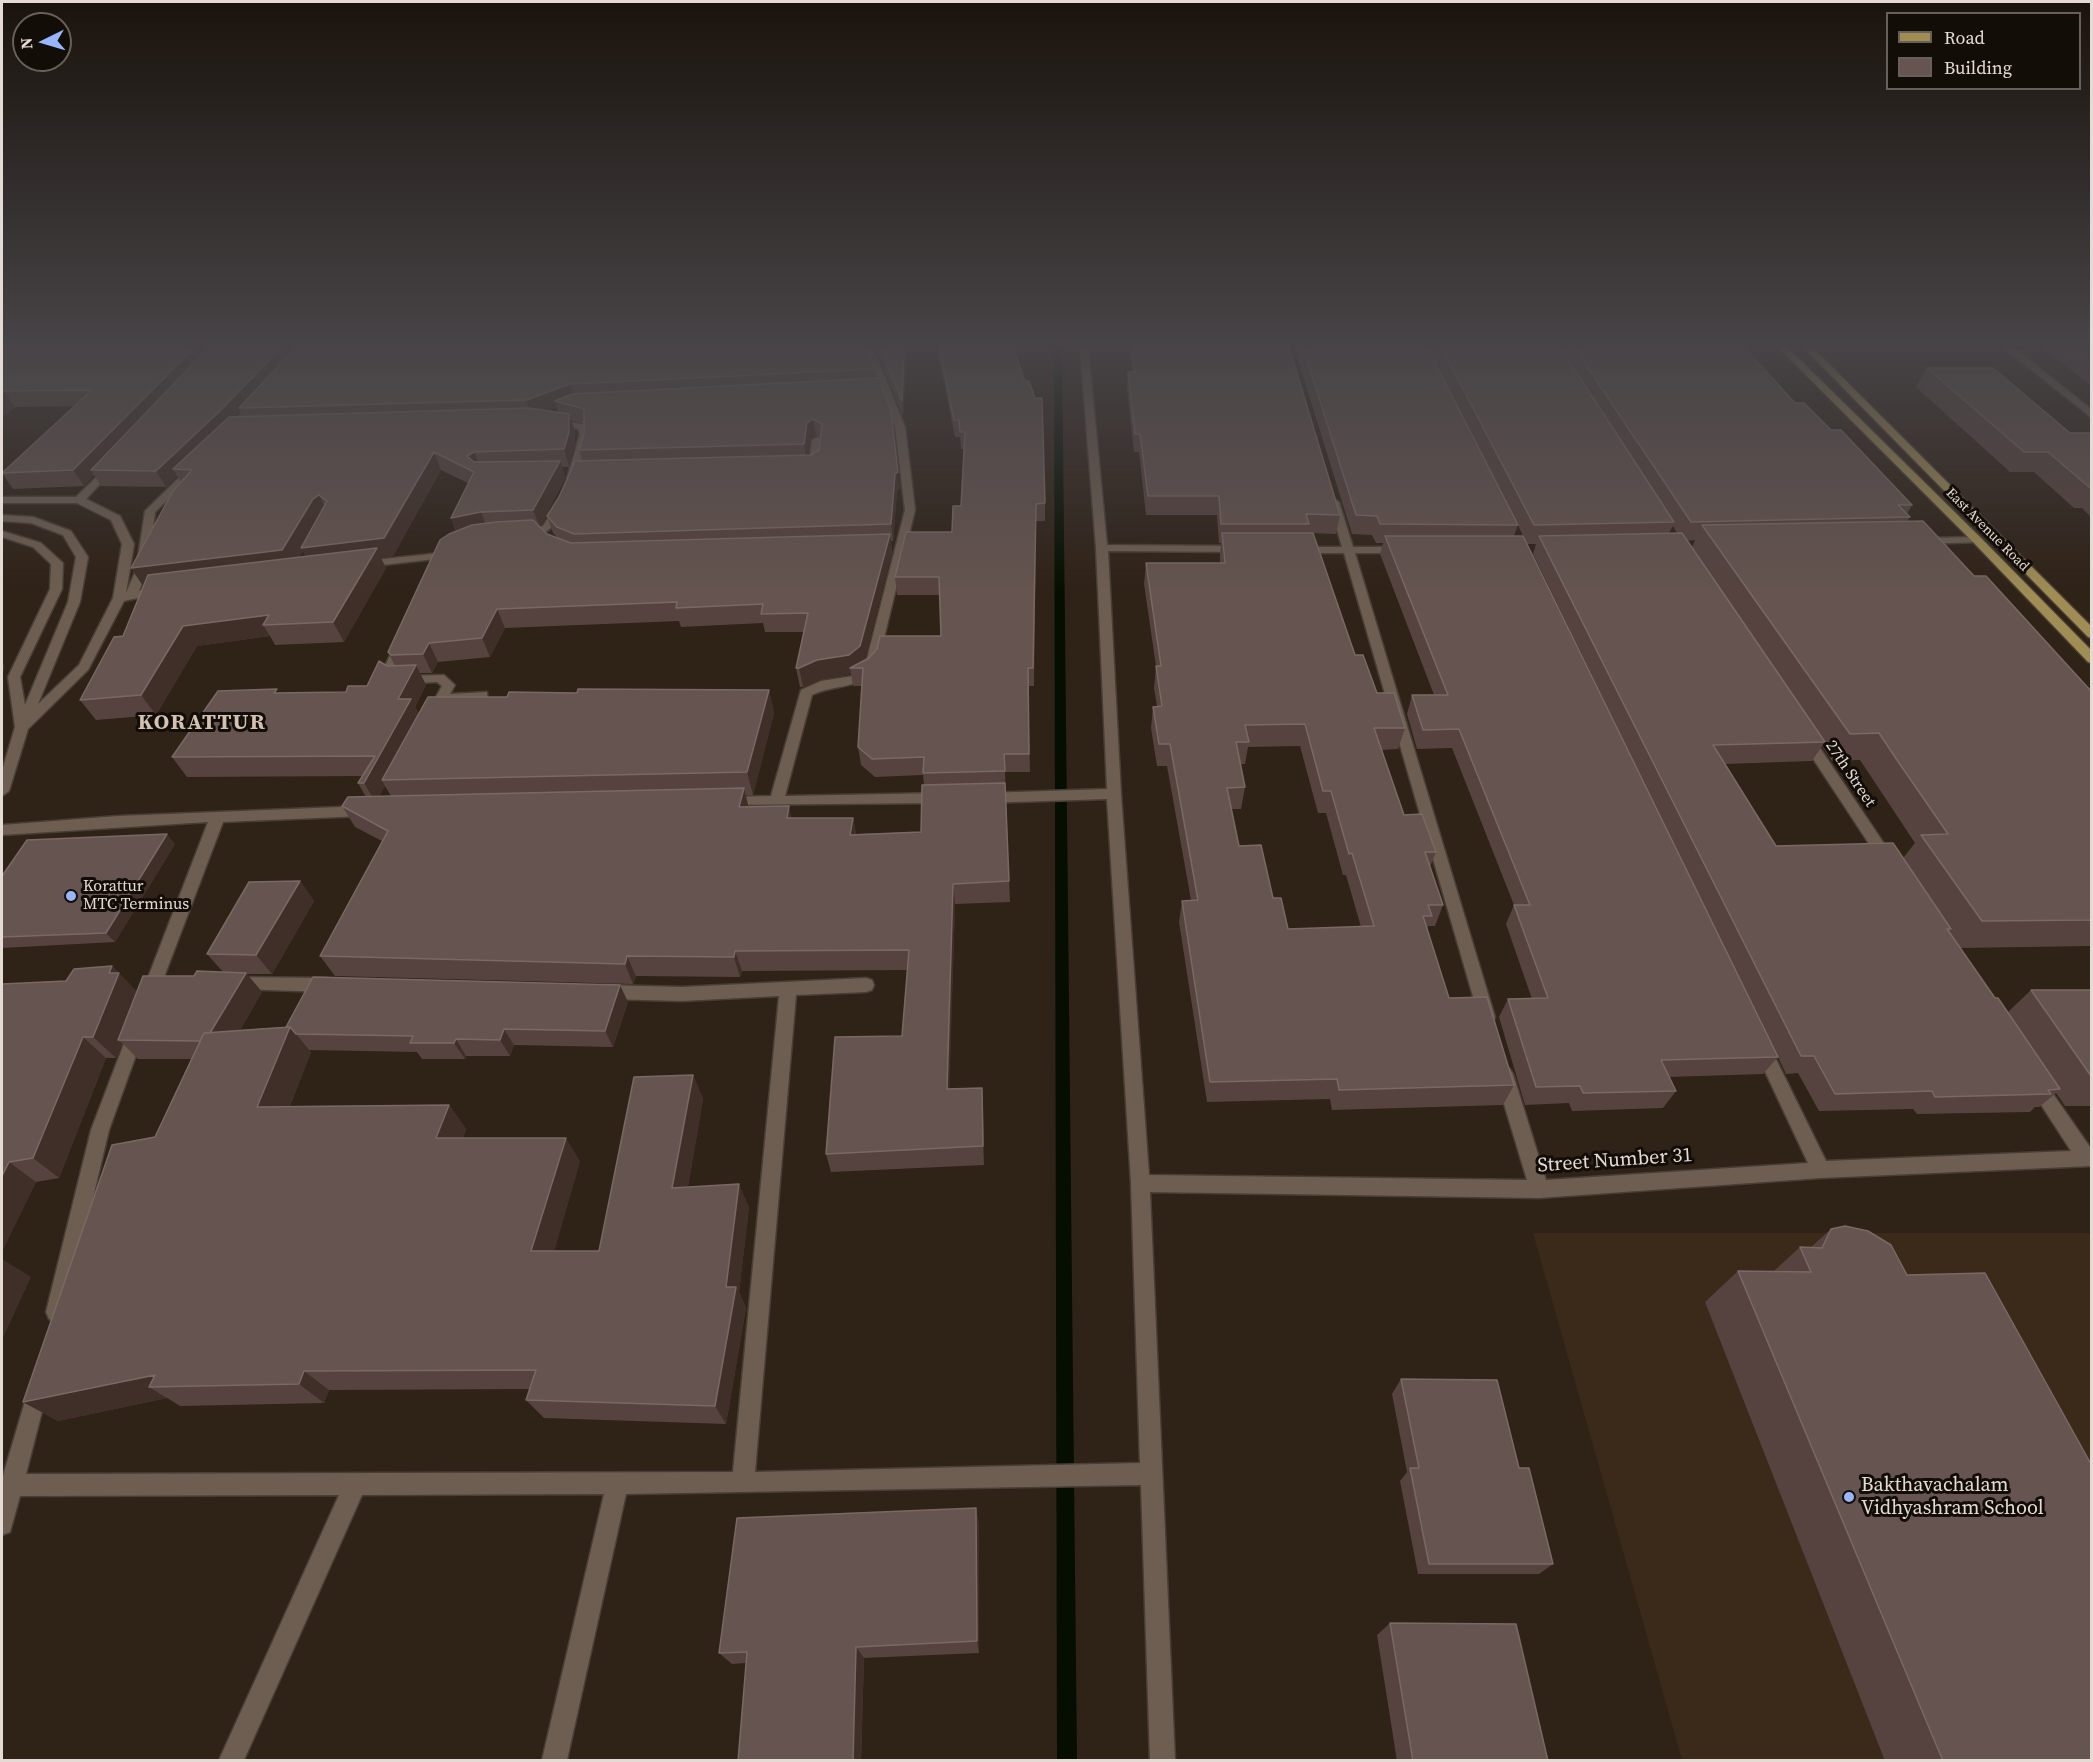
<!DOCTYPE html>
<style>
body{margin:0}
#map{position:relative;width:2093px;height:1762px;overflow:hidden;background:#2f2217;font-family:"Source Serif 4",serif}
canvas{display:block}
.frame{position:absolute;inset:0;border:3px solid #e4dbd4;pointer-events:none}
.legend{position:absolute;left:1886px;top:12px;width:195px;height:78px;box-sizing:border-box;background:#130d08;border:2px solid #675f5a;margin:0;padding:8px 10px;list-style:none;font-size:18px;color:#e4dbd4}
.legend li{display:flex;align-items:center;gap:12px;height:30px}
.legend b{width:30px;border:2px solid #675f5a}
.north{position:absolute;left:12px;top:12px;width:60px;height:60px;box-sizing:border-box;background:#130d08;border:2px solid #675f5a;border-radius:50%;rotate:265deg;font-size:16px;font-weight:700;line-height:24px;text-align:center;color:#e4dbd4}
.north::after{content:'';display:block;margin:auto;width:21px;height:27px;background:#97b6fd;clip-path:polygon(50% 0,100% 100%,50% 72%,0 100%)}
</style>
<div id="map">
<canvas width="2093" height="1762"></canvas>
<div class="frame"></div>
<ul class="legend">
<li><b style="height:8px;background:#9f8d54"></b>Road</li>
<li><b style="height:16px;background:#65544f"></b>Building</li>
</ul>
<div class="north">N</div>
</div>
<script>
const c = document.querySelector('canvas').getContext('2d');
c.lineJoin = 'round';
function fill(path, color) { c.fillStyle = color; c.fill(path, 'evenodd'); }
function stroke(path, color, width, dash) { c.strokeStyle = color; c.lineWidth = width; c.lineCap = dash ? 'butt' : 'round'; c.setLineDash(dash || []); c.stroke(path); }
function write(font, color, halo, rows, align = 'center') {
  c.font = font + ' "Source Serif 4",serif'; c.lineWidth = 6; c.setLineDash([]); c.textBaseline = 'middle'; c.strokeStyle = halo; c.fillStyle = color; for (const [text, x, y, turn = 0] of rows) {
    c.save(); c.translate(x, y); c.rotate((+turn || 0) * Math.PI / 180); c.textAlign = isNaN(turn) ? turn : align; if (halo) c.strokeText(text, 0, 0); c.fillText(text, 0, 0); c.restore();
  }
}
const built = new Path2D(`
 M1533,1233H2091V1760H1682Z`);
const green = new Path2D(`
 M2042,347H2091V386Z`);
const stream = new Path2D(`
 M1054,347H1062L1077,1760H1057Z`);
const minor = new Path2D(`
 M865,347H873L905,427L915,510L877,667C859,691 837,683 812,695L785,796L940,793L947,798L940,803L722,805L720,802L727,797L771,796L801,690L821,681L853,676L865,666L905,510L895,427Z
 M1080,347H1088L1107,545L1239,546L1245,549L1239,552L1108,551L1121,794L1149,1175L1527,1180L1495,1074L1498,1069L1504,1067L1510,1069L1513,1074L1546,1180L1808,1163L1754,1048L1756,1043L1762,1041L1768,1043L1826,1161L2071,1151L2027,1083L2030,1078L2036,1076L2042,1078L2092,1150V1166L1821,1178L1539,1198L1150,1192L1175,1760H1150L1141,1485L626,1494L567,1760H542L604,1494L362,1495L244,1760H219L339,1495L20,1496L10,1532L2,1535V1479L31,1381L38,1378L45,1381L48,1388L26,1474L733,1472L779,996L682,1001L604,999L598,997L596,992L598,987L604,985L682,987L866,978L872,980L874,985L872,990L866,992L796,995L755,1472L1140,1463L1131,1183L1107,799L985,803L978,798L985,793L1107,789L1096,548Z
 M2003,347H2013L2092,410V418Z
 M555,419L585,425L590,434L576,480L567,478L580,434L578,429L552,424L550,422Z
 M817,437L822,440L819,466L814,469L804,468V464L809,463L812,440Z
 M111,463L116,466L115,468L86,499L120,516L134,544L126,593L136,570L145,511L191,466L200,468L155,512L148,570L139,591L160,587L166,590L164,592L124,601L88,670L28,729L9,791L2,796V771L15,727L8,677L50,589L51,564L33,547L2,537V531L41,543L63,563L62,589L20,677L25,705L68,602L76,557L63,535L31,523L2,521V515L33,517L71,531L88,557L80,602L38,704L79,665L113,598L122,544L111,520L77,503H2V497H76Z
 M1334,499L1339,502L1353,547H1401L1407,550L1401,553H1355L1495,1017L1493,1022L1487,1024L1481,1022L1479,1017L1344,553H1299L1293,550L1299,547H1342L1329,502Z
 M559,506L564,509C555,527 543,540 521,536V532L543,526L555,507Z
 M1977,537L1983,540L1981,542L1923,544L1917,541L1923,538Z
 M440,553L444,554V558L365,567L359,564L365,561Z
 M402,639L408,643L395,671L400,676L444,675L455,685L450,694L487,692L488,702L496,703L497,706L496,709L476,708L475,700L446,703L439,716H429L427,713L442,686L437,682L397,684L382,672L396,643Z
 M1807,735L1812,736L1893,857L1895,861L1893,865H1883L1800,739Z
 M364,806L371,811L364,816L223,822L158,993L156,998L150,1000L144,998L142,993L208,822L2,835V825L118,816Z
 M235,977L328,978L334,980L336,985L334,990L328,992L235,989L229,988L227,983L229,978Z
 M136,1026L142,1028L144,1033L109,1130L66,1312L63,1319L56,1322L49,1319L46,1312L91,1130L128,1033L130,1028Z`);
const major = new Path2D(`
 M1778,347H1787L1981,538L2092,651V663L2088,662L1973,542Z
 M1803,347H1812L2092,627V638L2088,637Z`);
const wall = new Path2D(`
 M2,347L875,369L876,379L900,488L897,491L893,541H891L892,552L864,661L941,636L940,595H897L895,577L952,532L961,506L964,449H961L960,437H955L937,347H1013L1045,503V521H1036L1034,686H1028L1030,772H1005L1010,902L955,904L949,1089L983,1107L984,1165L831,1172L826,1154L902,1036L907,970L742,971L740,977L636,976L633,984L335,976L320,956L382,841L355,827L342,806L366,797L358,783L362,776L187,777L172,757L279,693L346,692L367,686L387,666H395L388,652L456,531L451,518L468,483L441,470L393,556L381,558L386,568L344,642L275,645L270,636L197,646L156,715L96,720L80,700L123,636L144,586L181,482L177,476L166,487L101,486L94,475L84,486L13,489L2,473L75,406L15,407L2,417ZM557,407L558,412L546,410ZM571,420L584,424V434L579,450L582,460L547,516L553,533L558,538L547,534L540,527L565,478L562,467H569L575,450V431ZM816,435L820,438L819,450L811,455H808L810,440ZM303,551L306,557H299ZM679,621L681,627L763,623L765,632H804L796,668L800,687H803L821,679L851,674L853,686H862L858,747L861,765L875,777L923,775L924,785L921,832L856,834L853,818H792L748,807L746,795H753L774,713L769,690L577,693L507,697L419,714L415,707L426,685L420,673H432L438,662L490,657L505,628ZM385,786L391,796H379Z
 M875,347H907L903,417Z
 M1129,347H1290L1340,515L1336,534L1313,533L1355,655L1377,693L1405,728L1398,749L1382,750L1404,815L1436,852L1430,867L1443,905L1435,926H1428L1427,929L1449,998L1514,1085L1503,1105L1332,1110L1330,1099L1207,1102L1179,922L1182,901L1191,900L1167,766H1157L1151,728L1153,707L1157,706L1154,688L1156,666L1144,584L1146,563H1220V554L1221,543H1219L1217,515H1146L1139,452H1134L1127,389L1128,372H1132ZM1300,746L1318,813H1326L1343,875H1346L1361,927L1288,929L1273,898L1239,846L1231,809H1241L1245,787L1240,764H1245L1248,747Z
 M1294,347H1744L1795,403L1831,430L1912,505L1907,514L1910,517L1907,521L1974,576L2091,691V946L1960,948L1995,998L2008,1012L2031,990H2091V1106H2065L2056,1093L2039,1107H2035L2030,1112L1917,1114L1913,1109L1819,1111L1798,1073L1786,1074L1778,1057L1763,1074L1669,1077L1676,1091L1663,1108L1572,1111L1569,1103L1525,1105L1499,1017L1508,999H1532L1506,924L1514,905L1452,748L1417,749L1407,714L1412,695H1434L1380,554L1383,543H1376L1372,535L1352,534ZM1518,525L1527,544H1536L1533,554L1660,816L1514,536ZM1673,526L1677,533H1669ZM1695,540L1692,547L1687,541ZM1822,746L1832,761L1860,760L1915,843L1903,858L1776,846L1725,764L1812,761Z
 M1927,368L2070,433H2091V517L2082,508H2074L2034,472H2010L1916,387Z
 M175,844L115,942L2,948V876Z
 M300,881L314,901L272,974H247L262,992L240,1030L628,1002L613,1047L514,1045L510,1056H466L465,1059H422L417,1052L309,1050L311,1052L290,1106L449,1105L466,1129L463,1138L580,1161L554,1251H599L693,1075L703,1099L688,1187L749,1207L739,1292L746,1308L726,1424L544,1418L526,1400L530,1389L329,1390L324,1403L180,1406L167,1398L58,1421L23,1402L155,1137L191,1059H138L122,1043L116,1058H106L59,1178L36,1182L2,1251V984L66,981L112,966L137,992L194,976L223,972L207,954Z
 M1831,1229L1907,1275L2091,1761H1885L1705,1302L1738,1271H1774L1800,1247L1810,1248Z
 M1401,1379L1519,1468L1553,1564L1539,1574H1418L1400,1481L1407,1472L1392,1394Z
 M979,1523V1653L864,1658L861,1761H738L746,1663L732,1664L719,1653Z
 M1390,1623L1548,1761H1397L1377,1635Z`);
const shadedWall = new Path2D(`
 M195,347H218L91,470L94,475L84,486L73,470Z
 M282,347H304L239,408L241,413L229,425L173,469L177,476L166,487L156,471Z
 M904,347H907L903,417L902,401Z
 M570,384L575,400L555,401L557,407L532,416L526,400Z
 M4,391L15,407L2,417V393Z
 M569,414L575,431V450L569,467L564,449Z
 M813,419L816,435L810,440L807,461L804,444L807,423Z
 M434,452L441,470L393,556L381,558L386,568L344,642L333,622L311,566L303,551L293,568L143,586L131,568L313,499L319,495L328,513Z
 M474,452L481,470L467,456Z
 M560,461L565,478L540,528L533,510Z
 M898,472L900,488L897,491L893,541L891,524L895,474Z
 M481,512L488,530L459,536L451,518Z
 M890,534L892,552L863,665L850,668L851,674L821,679L803,687L799,668Z
 M497,609L505,628L490,657L482,638Z
 M269,615L263,625L270,636L197,646L156,715L141,695L183,626Z
 M429,643L438,662L432,673L423,654Z
 M2,661L5,666L2,676Z
 M416,665L426,685L415,707L421,719L382,780L385,786L376,803L364,783L398,699Z
 M769,690L774,713L753,795L747,772Z
 M744,788L749,809L739,807Z
 M789,806L794,827L787,818Z
 M853,818L857,839L850,835Z
 M167,834L175,844L115,942L106,933Z
 M300,881L314,901L272,974L256,955Z
 M953,884L955,904L949,1108L947,1089Z
 M735,951L742,971L740,977L734,957Z
 M627,956L636,976L633,984L625,964Z
 M112,966L140,995L118,1040L122,1043L116,1058L93,1037L109,973Z
 M246,973L262,992L223,1060L205,1041Z
 M620,985L628,1002L613,1047L605,1031Z
 M290,1027L311,1052L280,1131L257,1107Z
 M504,1029L514,1045L510,1056L500,1040Z
 M83,1037L106,1058L59,1178L33,1158Z
 M456,1039L466,1056L465,1059L454,1043Z
 M693,1075L703,1099L684,1210L672,1188Z
 M982,1088L983,1107L984,1165L983,1146Z
 M449,1105L466,1129L454,1162L436,1138Z
 M566,1138L580,1161L548,1273L531,1251Z
 M9,1162L36,1182L2,1252V1176Z
 M739,1184L749,1207L739,1292L746,1308L726,1424L715,1406L726,1287Z
 M2,1259L31,1277L2,1340Z
 M304,1371L329,1390L324,1403L299,1384Z
 M155,1375L149,1387L167,1398L58,1421L23,1402Z
 M976,1508L979,1523V1653L977,1641Z
 M856,1647L864,1658L861,1761H853Z`);
const building = new Path2D(`
 M2,347H195L73,470L2,473L92,390L4,391L2,393Z
 M209,347H282L221,410L156,471L91,470Z
 M296,347H867L875,369L570,384L526,400L239,408Z
 M880,347H904L902,401Z
 M939,347H1013L1025,381H1029L1035,398H1042L1045,503L1036,504L1033,668H1028L1029,754H1004L1005,771L923,773L924,757L872,759L858,747L863,668H850L869,658L877,649L880,636H941L939,577H895L906,532H952L953,506H961L965,432H960L959,420H954Z
 M1132,347H1289L1340,515L1306,514L1309,524H1221L1219,496H1148L1140,434H1135L1128,372H1135Z
 M1303,347H1427L1518,525L1380,524L1377,516L1356,515Z
 M1441,347H1560L1674,522L1534,525Z
 M1574,347H1744L1795,403H1804L1831,430H1841L1912,505H1898L1910,517L1691,522Z
 M1927,368H1993L2070,433H2091V487H2089L2048,452H2024Z
 M879,378L891,411L898,472L895,474L891,524L574,534L557,527L547,516L559,497L575,461L811,455L819,450L822,424L813,419L807,423L804,444L579,450L584,434V409L555,401L572,394Z
 M529,408L569,414V432L564,449L474,452L467,456L474,462L560,461L533,510L481,512L451,518L474,472L434,452L384,538L301,548L327,501L319,495L313,499L282,550L131,568L173,491L192,470L173,469L229,417Z
 M533,520L547,534L571,543L890,534L860,646L849,655L817,660L799,668H796L808,613L761,614L763,604L676,608L677,602L497,609L482,638L429,643L423,654L391,655L388,652L440,540L449,534L472,525L496,522Z
 M1923,521L1974,576H1986L2091,691V920L1982,921L1921,835L1948,834L1897,760L1879,733L1850,734L1702,525Z
 M1222,533H1313L1355,655H1363L1377,693H1394L1405,728H1374L1404,815L1422,814L1436,852H1425L1443,905H1428L1432,916H1423L1449,998L1487,997L1514,1085L1339,1090L1337,1079L1210,1082L1182,901L1198,900L1170,744H1159L1153,707L1162,706L1156,666H1161L1146,563H1225ZM1305,724L1323,791H1331L1349,854L1352,853L1374,926L1288,929L1281,898H1273L1261,845L1239,846L1227,788L1245,787L1236,742H1249L1245,725Z
 M1682,533L1825,742L1713,745L1776,846L1893,843L1951,929H1947L1995,998H1998L2060,1089L2048,1090L2051,1094L1935,1097L1932,1091L1835,1094L1814,1056H1801L1539,536Z
 M1385,536H1523L1778,1057L1661,1060L1676,1091L1583,1093L1580,1086L1536,1087L1508,999L1548,998L1514,905H1530L1459,729L1423,730L1412,695H1448Z
 M377,548L333,622L263,625L269,615L183,626L141,695L80,700L114,637L123,636L148,575Z
 M379,661L387,666L416,665L398,699H411L364,783H358L375,756L172,757L218,691L277,689L274,693L346,692L348,686H367Z
 M578,689L769,690L747,772L382,780L428,697H507L509,692L577,693Z
 M1005,783L1009,881L953,884L947,1089L982,1088L983,1146L826,1154L835,1037L902,1036L909,950L735,951L734,957L627,956L625,964L320,956L388,831L342,806L348,797L744,788L739,807L789,806L787,818H853L850,835L921,832L922,785Z
 M167,834L106,933L2,937V876L27,840Z
 M300,881L256,955L207,954L249,882Z
 M112,966L109,973H119L93,1037H83L33,1158L9,1162L2,1176V984L66,981L74,969Z
 M197,971L246,973L210,1033H204L200,1041L118,1040L143,976H194Z
 M313,977L620,985L605,1031L504,1029L500,1040L456,1039L454,1043H410L413,1036L296,1034L290,1027H286Z
 M2031,990H2091V1076Z
 M290,1027L257,1107L449,1105L436,1138H566L531,1251H599L634,1077L693,1075L672,1188L739,1184L726,1287H736L715,1406L526,1400L536,1370L304,1371L299,1384L149,1387L155,1375L23,1402L112,1145L155,1137L204,1033Z
 M1845,1226L1868,1231L1891,1245L1907,1275L1985,1273L2091,1464V1761H1943L1738,1271L1811,1272L1800,1247L1822,1248L1831,1229Z
 M1401,1379L1497,1380L1519,1468H1529L1553,1564H1429L1410,1468H1419Z
 M976,1508L977,1641L856,1647L853,1761H738L747,1652L719,1653L737,1518Z
 M1390,1623L1516,1624L1548,1761H1413Z`);
const markers = [
 [71,896,6,"#97b6fd"],
 [1849,1497,6,"#97b6fd"]
];
const farStreetnames = [
 ["East Avenue Road",1987,530,45]
];
const streetNames = [
 ["27th Street",1850,774,56]
];
const poiNames = [
 ["Korattur",83,887],
 ["MTC Terminus",83,905]
];
const nearStreetnames = [
 ["Street Number 31",1615,1161,-4]
];
const nearPoinames = [
 ["Bakthavachalam",1861,1486],
 ["Vidhyashram School",1861,1509]
];
const districtNames = [
 ["KORATTUR",202,723]
];
fill(built, '#3b2a19');
fill(green, '#59333e');
fill(stream, '#050e00');
stroke(minor, '#483e35', 3);
stroke(major, '#483e35', 3);
fill(minor, '#6d5e51');
fill(major, '#9f8d54');
fill(wall, '#56433f');
fill(shadedWall, '#402f28');
fill(building, '#65544f');
stroke(building, '#796964', 1.5);
const sky = c.createLinearGradient(0, 0, 0, 594);
sky.addColorStop(0, '#1a130d');
sky.addColorStop(0.58, '#474447');
sky.addColorStop(1, '#47444700');
c.fillStyle = sky;
c.fillRect(0, 0, 2093, 594);
for (const [x, y, r, color] of markers) { const dot = new Path2D(); dot.arc(x, y, r, 0, 2 * Math.PI); c.fillStyle = color; c.fill(dot); stroke(dot, '#130d08', 2); }
write('14px', '#e4dbd4', '#130d08', farStreetnames);
write('16px', '#e4dbd4', '#130d08', streetNames);
write('16px', '#e4dbd4', '#130d08', poiNames, 'left');
write('20px', '#e4dbd4', '#130d08', nearStreetnames);
write('20px', '#e4dbd4', '#130d08', nearPoinames, 'left');
c.letterSpacing = '1.5px';
write('bold 22px', '#d3c2b2', '#130d08', districtNames);
c.letterSpacing = '0px';
</script>
